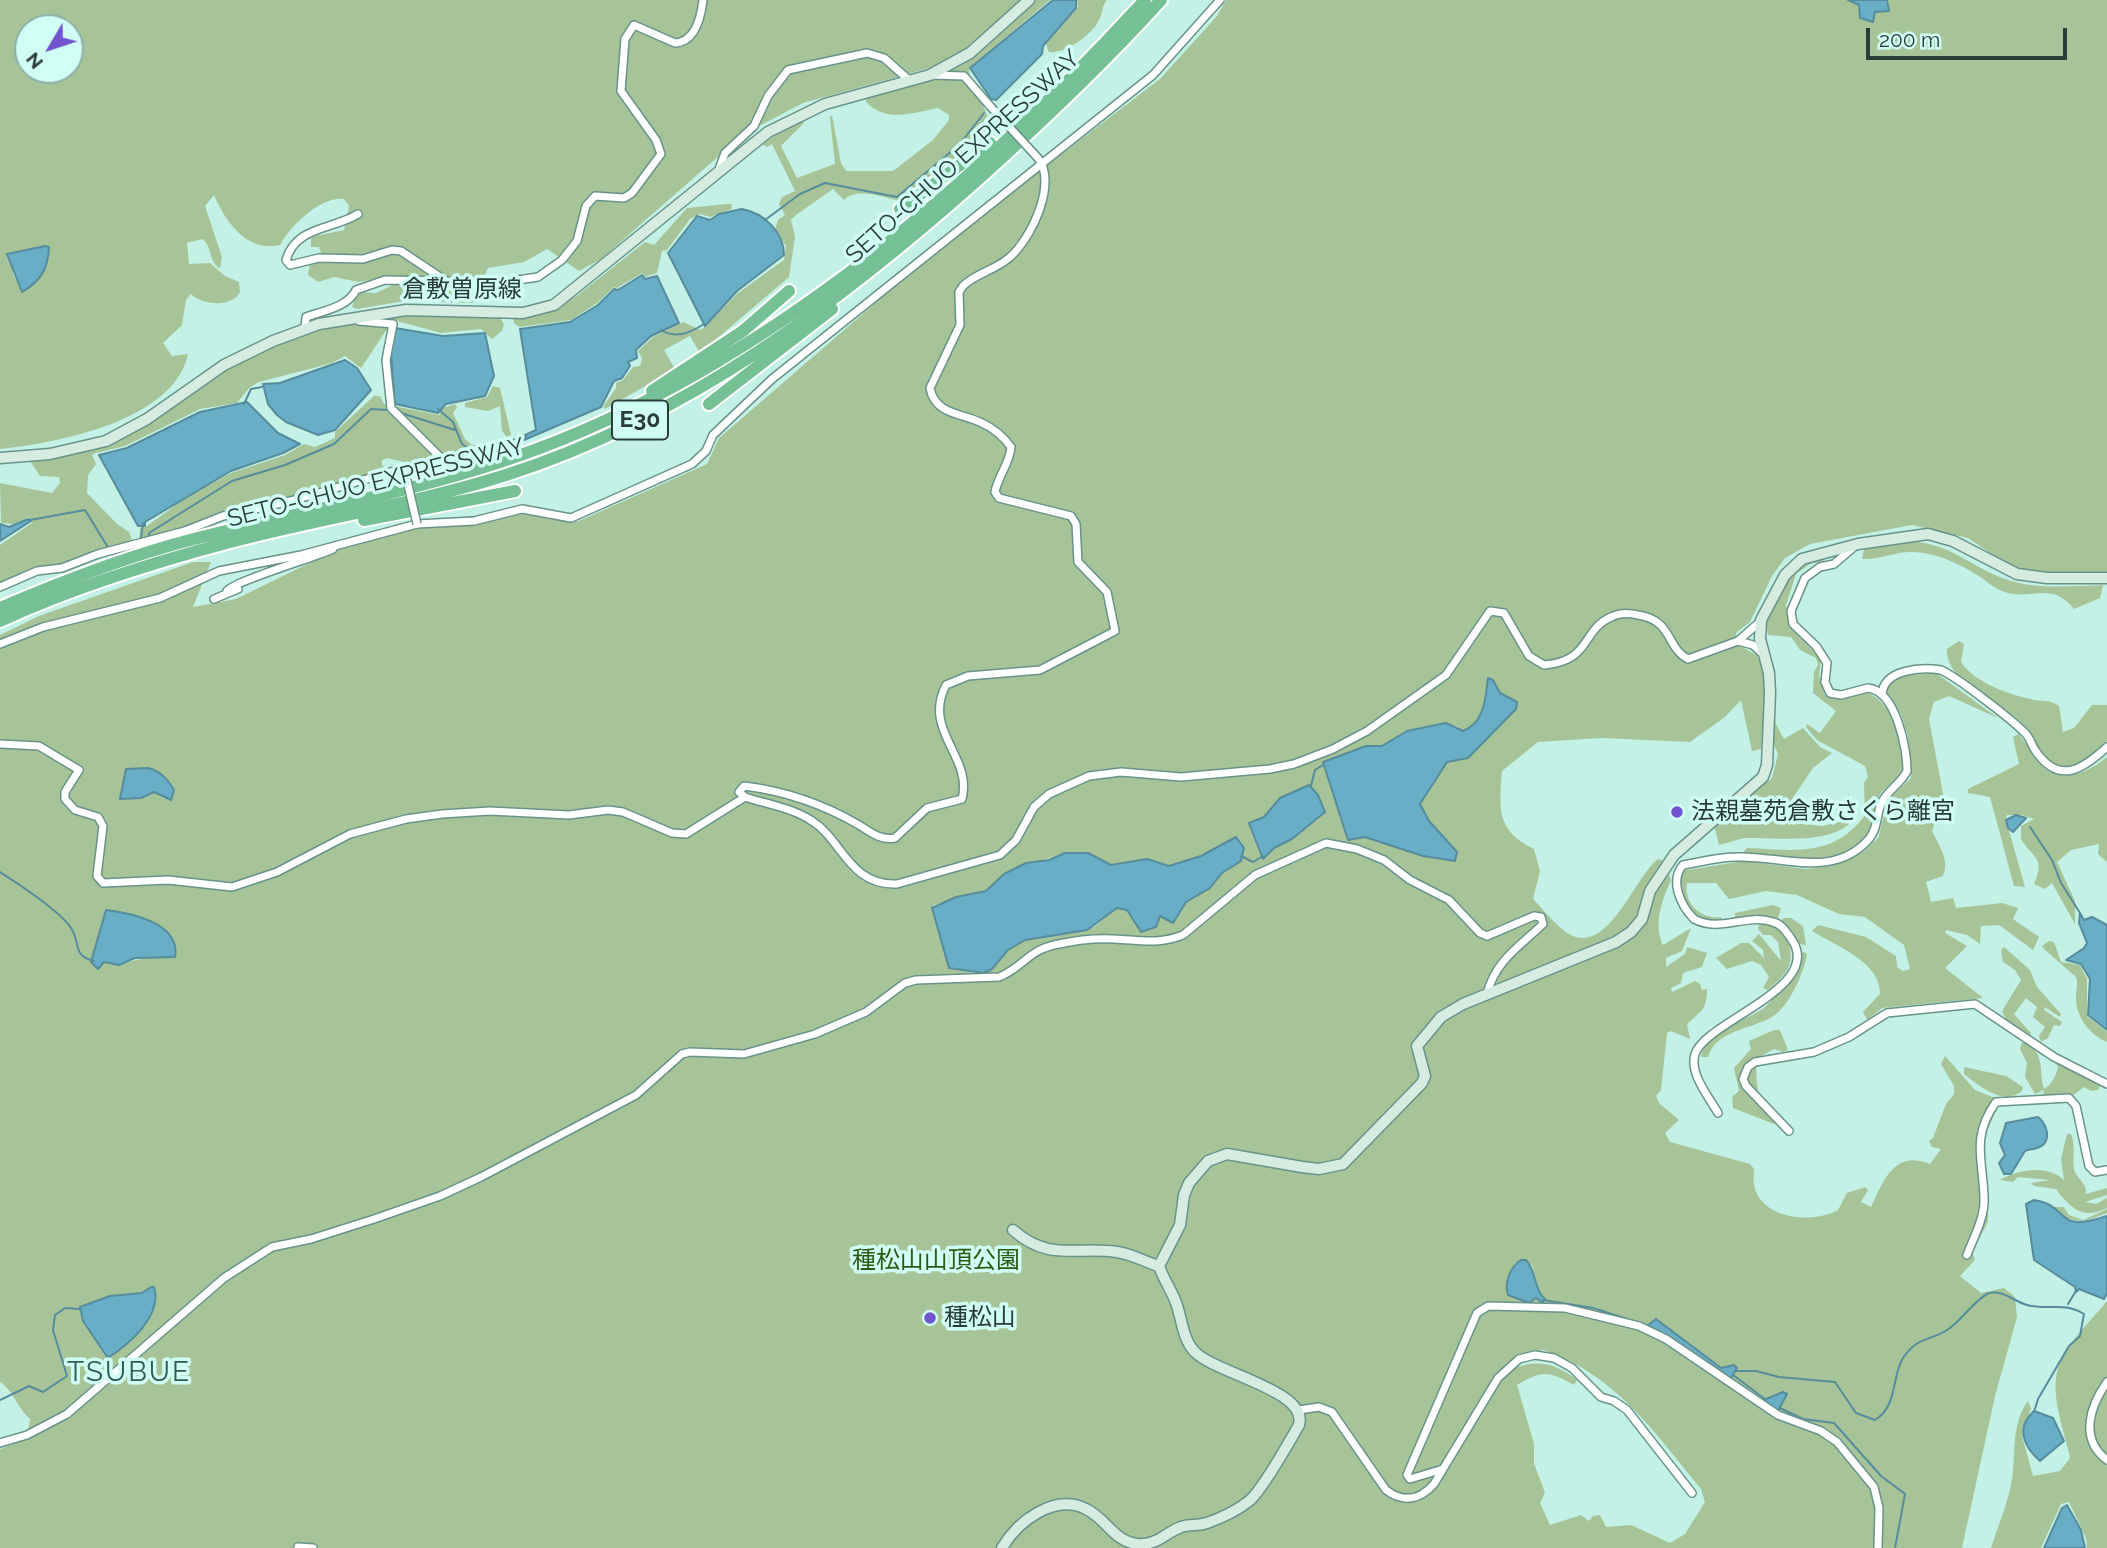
<!DOCTYPE html>
<meta charset="utf-8">
<style>
body{margin:0}
#map{position:relative;width:2107px;height:1548px;overflow:hidden;background:#c3f1e6;font-family:Raleway,sans-serif}
canvas{display:block}
.north{position:absolute;left:14px;top:14px;width:70px;height:70px;box-sizing:border-box;background:#d0fef4;border:2px solid #8eb0a9;border-radius:50%;rotate:231deg;font-size:19px;font-weight:700;line-height:28px;text-align:center;color:#2a3c38}
.north::after{content:'';display:block;margin:auto;width:24px;height:32px;background:#7154ce;clip-path:polygon(50% 0,100% 100%,50% 72%,0 100%)}
.scale{position:absolute;left:1866px;top:28px;width:201px;height:32px;box-sizing:border-box;border:4px solid #2a3c38;border-top:0;padding-left:9px;font-size:21px;line-height:24px;white-space:nowrap;color:#2a3c38;-webkit-text-stroke:5px #d0fef4;paint-order:stroke}
</style>
<div id="map">
<canvas width="2107" height="1548"></canvas>
<div class="north">N</div>
<div class="scale">200 m</div>
</div>
<script>
const c = document.querySelector('canvas').getContext('2d');
c.lineJoin = 'round';
function fill(path, color) { c.fillStyle = color; c.fill(path, 'evenodd'); }
function stroke(path, color, width, dash) { c.strokeStyle = color; c.lineWidth = width; c.lineCap = dash ? 'butt' : 'round'; c.setLineDash(dash || []); c.stroke(path); }
function write(font, color, halo, rows, align = 'center') {
  c.font = font + ' Raleway,"Noto Sans JP",sans-serif'; c.lineWidth = 7; c.setLineDash([]); c.textBaseline = 'middle'; c.strokeStyle = halo; c.fillStyle = color; for (const [text, x, y, turn = 0] of rows) {
    c.save(); c.translate(x, y); c.rotate((+turn || 0) * Math.PI / 180); c.textAlign = isNaN(turn) ? turn : align; if (halo) c.strokeText(text, 0, 0); c.fillText(text, 0, 0); c.restore();
  }
}
const green = new Path2D(`
 M0,0H1022L969,47L940,65L803,103L744,134L601,259L579,271L547,249L524,262L488,268L483,279H450L440,272L428,275L423,288L484,293L481,300L470,303L410,300L357,309L352,307L357,292L376,293L395,284L391,276L359,282L334,277L318,282L308,275L310,264L321,252L319,247H311V237L344,230L349,206L344,199C321,196 291,225 280,245C247,253 225,221 214,195L205,206L222,257L220,268C208,262 213,246 202,239L187,243L189,264L210,263L225,276L239,282L240,292C232,308 202,305 191,294L186,300L182,325L163,343L172,356L188,354C174,421 57,443 0,449ZM28,28H70V70H28ZM25,252L23,292L13,274L12,253Z
 M1036,0H1050L969,68L970,77L947,72L977,54Z
 M1077,0H1107C1101,7 1103,13 1099,20C1092,35 1065,54 1049,52L1046,44L1078,7Z
 M1226,0H1848L1859,5L1860,15L1873,20L1875,12H1886L1889,8L1887,0H2107V581L2027,571L2005,563L1968,538L1912,525L1810,544L1785,558L1772,576L1750,622L1736,633L1738,645L1757,655L1766,678L1761,749L1752,751L1741,700L1725,717L1690,742L1601,738L1538,742L1502,771C1499,808 1496,831 1534,849L1540,871L1533,899C1544,910 1559,930 1573,936C1610,951 1636,875 1658,859L1663,861L1671,880C1662,901 1653,923 1663,945L1691,928L1682,951L1666,958V967L1685,954L1687,947L1707,953L1702,967L1683,973L1681,983L1671,988L1672,992L1695,981L1700,984L1702,990L1707,989C1707,1010 1701,1011 1687,1024L1690,1039L1671,1031L1667,1033L1661,1090L1656,1096L1659,1103L1679,1120L1665,1133L1670,1142L1750,1164L1754,1169C1754,1174 1753,1180 1754,1185C1761,1220 1813,1224 1838,1210L1847,1193L1865,1187L1868,1190L1861,1202L1871,1207C1884,1179 1895,1150 1930,1164L1941,1149L1932,1147L1929,1141L1933,1138L1946,1104L1954,1094V1086L1941,1064L1945,1056L1975,1090L1995,1098L1998,1106L1988,1129L1976,1130L1984,1142L1983,1170L1988,1195V1222L1972,1252L1975,1260L1960,1276L1981,1293L2004,1288L2015,1297L2017,1317L1995,1396L1962,1548H0V1449L27,1439L30,1419C17,1408 14,1391 0,1382V635L39,616L193,562H211L193,607L236,599L350,543L413,528L483,522L518,512L569,522L579,521L707,464L719,438L945,243L1160,79L1217,16ZM1490,678L1500,693L1517,702L1516,709L1468,758L1447,762L1420,804L1429,821L1457,852L1455,861L1423,856L1365,837L1348,840L1323,762L1366,746H1382L1407,731L1439,724L1456,726L1463,731C1488,721 1480,697 1490,678ZM126,770L132,771L166,800L154,792L141,798L120,799ZM1306,788L1324,814L1274,848L1250,823L1264,816L1280,798ZM1236,837L1241,861L1222,874L1210,888L1186,902L1170,922L1160,916L1157,924L1144,931L1139,929L1127,910L1117,908L1094,927L1025,940L1008,950L996,964L973,973L949,967L932,908L934,905L986,891L1014,869L1065,853H1088L1111,865L1147,859L1169,866L1201,856ZM106,910C141,914 163,920 176,953L171,958C147,951 126,969 104,962L100,965L91,961ZM1515,1263L1532,1265L1542,1303L1506,1285ZM142,1293L137,1333L108,1358L83,1321L80,1307L110,1296ZM1656,1319L1721,1368L1737,1369L1731,1378L1661,1333L1651,1324ZM1544,1350C1617,1376 1654,1432 1701,1489L1705,1502L1685,1534L1670,1543L1631,1525L1606,1527L1600,1515L1593,1516L1589,1521L1581,1515L1550,1525L1540,1503L1545,1493L1534,1463V1444L1517,1385C1543,1370 1548,1371 1574,1385L1577,1380C1555,1363 1538,1359 1512,1369L1507,1363L1524,1353Z
 M956,78C976,84 987,110 991,129L986,135L897,200C881,197 857,187 844,200L833,189L796,215L791,220L795,237L789,277L700,353L690,336L664,350L675,369L605,409L603,407L616,388V383L623,380L633,367L640,366L642,358L638,351L653,337L683,322L701,330L738,293L784,260L786,246L775,229L778,220L785,215L779,204L782,197L795,191L772,144L767,147L762,144L806,116L803,124L781,146L797,178L835,164L830,117L832,115L841,163L846,171H893L933,140L949,120V115L938,108C912,113 886,123 866,102L867,97L928,80Z
 M727,204H731L732,209L710,217L700,214L690,219L667,250L662,251L657,273L645,277L642,273L617,288L614,287L597,303L571,320L519,327L514,323L513,317L562,304L578,295L645,242L654,245L687,208Z
 M417,313L500,318L504,324L502,331L492,339L481,329L441,333L397,321L387,329L361,368L345,356L332,363L259,382L250,387L237,403L200,409L125,446L96,453L92,455L96,464L88,475L87,493L117,524L129,532L132,540L0,585V545L32,523L28,517L14,524L1,523L0,483L52,493L60,483L59,477L40,476L30,461L95,448L238,361L305,332L386,315Z
 M493,386L500,388L511,435L507,437L502,431L500,406L488,411L465,407V403L487,397Z
 M374,396H380L384,404L439,415L443,408L455,404L457,407L453,413L465,439L472,445L495,443L500,451L450,470L445,461L417,465L387,458L382,460V465L389,471L139,542L140,528L147,526L188,496L231,473L285,455L304,444L315,447L335,438V432Z
 M1910,541C1954,545 1967,565 2005,579C2035,590 2071,586 2103,585L2100,598L2074,609C2051,580 2033,601 2005,592C1994,589 1987,581 1977,575C1958,563 1935,552 1911,552C1895,552 1879,560 1862,559L1864,549Z
 M1821,557L1824,561L1810,564L1796,574L1786,605L1791,626L1821,659L1819,676L1827,694L1841,699L1867,692C1895,705 1907,747 1901,775C1894,782 1883,788 1878,798C1873,807 1875,819 1870,829C1848,873 1784,860 1746,854L1744,851L1747,848C1794,850 1834,858 1865,815L1864,783L1868,777L1865,766L1817,740L1806,727L1807,724L1820,733L1836,711L1813,693L1814,672L1818,665L1816,658L1800,650L1791,637L1768,635L1766,623L1796,566Z
 M1959,641L1964,644L1961,662C1976,684 2009,694 2034,700C2045,702 2049,699 2059,706L2063,732L2074,728L2092,705H2107V741C2095,751 2079,771 2061,768C2042,764 2037,740 2026,727C2006,704 1945,684 1947,649Z
 M1936,673L1998,718L1949,696L1934,702L1929,719L1944,799L1932,831C1939,846 1950,860 1943,876L1926,882L1931,902L1953,898L1956,908L2002,903L2018,908L2013,919L2039,937L2033,950L1999,925L1981,926L1980,944L1967,935L1946,930L1945,933L1967,946L1945,968L1983,998L1882,1008L1867,1020L1863,1012L1880,994C1881,962 1836,946 1812,931L1818,925L1866,937L1896,956L1897,967L1903,971L1910,969L1904,945L1865,917L1839,914L1797,895L1766,891L1729,899L1716,883H1687C1683,903 1701,920 1721,917L1723,921C1695,923 1673,899 1681,871L1744,861L1806,869L1831,866L1863,852L1878,838L1888,800L1911,778L1908,737L1901,714L1886,693L1887,687L1901,676Z
 M1772,717L1784,739L1803,728L1820,747L1832,753L1813,768L1777,821L1822,826L1845,821L1852,811L1848,792L1856,815C1839,847 1777,837 1746,838C1737,839 1728,843 1719,845L1714,825L1772,778L1778,754L1773,742Z
 M2018,734C2027,742 2030,753 2038,762C2059,786 2086,774 2107,757V862L2098,854L2099,844L2071,850L2057,862L2075,901V924L2052,883L2045,889L2034,884C2046,857 2033,859 2021,839V826L2034,819L2022,815H2007L2006,820L2025,887L2014,886L1990,797L1968,793V789L2019,764L2013,737Z
 M1773,905L1781,908L1778,918L1737,920L1735,917V913Z
 M1784,918H1791L1803,926L1806,945L1799,944L1781,921Z
 M1760,923C1782,921 1796,947 1789,966C1786,974 1775,984 1768,990L1763,988L1769,977L1761,965L1752,961L1727,969L1716,958L1741,943H1749L1764,958L1763,950L1752,941L1759,934L1781,961L1778,942L1771,935H1763L1758,929Z
 M2049,941L2054,942L2061,962L2080,965L2087,979V1016L2107,1032V1042C2091,1036 2076,1017 2076,999C2075,991 2079,986 2076,977L2044,949L2042,946Z
 M2004,947L2030,970L2037,987L2061,1014L2060,1017L2045,1007L2044,1010L2062,1022L2060,1026L2054,1025L2048,1038L2041,1042L2039,1036L2045,1027L2033,1017L2037,1007L2026,998L2014,1014L2031,1033L2029,1038L2007,1022L2002,1011L2021,980L2015,970L2003,962L2001,950Z
 M1804,952L1807,954C1804,973 1789,1007 1772,1017C1752,1029 1716,1030 1708,1057H1701C1702,1033 1748,1020 1764,1008C1781,993 1790,974 1800,953Z
 M1774,1030H1780L1788,1050L1783,1052L1774,1049L1758,1058C1753,1079 1759,1106 1775,1120L1774,1124L1733,1108L1732,1097L1739,1091L1734,1068L1751,1049L1749,1041Z
 M2026,1042C2046,1056 2038,1069 2044,1089C2051,1085 2056,1077 2058,1067L2053,1059L2096,1083L2100,1086L2098,1090L2091,1091L2084,1087L2072,1096L2066,1094L2055,1104H2044L2042,1100L2044,1090L2035,1094L2025,1077L2027,1063L2020,1049L2022,1043Z
 M1964,1067L2006,1076L2023,1087L2022,1091C2004,1107 1978,1085 1964,1074Z
 M2067,1134H2071C2076,1146 2072,1157 2074,1169C2077,1180 2087,1182 2086,1194L2107,1188V1195L2085,1202L2096,1204L2107,1198V1208C2083,1220 2071,1209 2056,1189L2034,1186L2031,1183L2050,1180L2018,1177L2013,1182L2000,1180C2018,1170 2046,1164 2064,1180L2061,1159Z
 M2054,1207H2064L2069,1215L2083,1220L2107,1209V1213C2085,1222 2071,1226 2054,1207Z
 M2107,1301V1548H2087L2086,1538L2069,1502L2061,1504L2041,1548H1991C1998,1526 2008,1503 2012,1480C2016,1454 2011,1423 2028,1401L2031,1408L2022,1436L2033,1476L2060,1471L2070,1458C2065,1432 2051,1400 2057,1372C2063,1346 2091,1321 2107,1301Z`);
const water = new Path2D(`
 M1053,0H1076V8L1043,46L1042,54L996,100L991,99L970,68Z
 M1848,0H1887L1889,11L1875,12L1873,22L1860,18L1859,5Z
 M742,209C764,213 784,232 784,255L737,291L705,326L668,253L697,216L710,220L719,214Z
 M45,246L49,247C48,269 41,281 22,292L7,254Z
 M642,275L645,279L657,276L679,323L651,336L636,350L637,358L628,362L630,366L622,378L614,381L601,407L524,440L523,436L536,430L520,329L570,322L598,305L614,289L618,290Z
 M395,328L443,336L485,333L494,376L485,396L446,404L438,413L395,404L391,354Z
 M345,360L357,368L371,390L335,430L318,435L286,422L277,415L268,404L263,384L280,383Z
 M247,402L278,433L300,444L283,453L231,471L145,522V526H138L99,455L127,448L200,412Z
 M28,519L31,521L0,541V524L9,527Z
 M1488,678L1493,680L1500,693L1517,702L1516,709L1468,758L1447,762L1420,804L1429,821L1457,852L1455,861L1423,856L1365,837L1348,840L1323,762L1366,746H1382L1407,731L1446,723L1463,731C1485,722 1485,699 1488,678Z
 M148,768C161,771 168,780 174,790L171,800L154,792L141,798L120,799L126,769Z
 M1309,785L1318,795L1325,812L1292,839L1274,848L1263,859L1249,823L1264,817L1280,798Z
 M2016,815L2026,818L2013,832L2008,828L2006,820Z
 M1236,837L1244,848L1241,861L1222,873L1210,888L1186,902L1173,923L1160,916L1156,927L1141,932L1127,910L1117,908L1087,930L1025,940L1008,950L992,969L984,973L949,968L932,908L956,897L986,891L1004,874L1026,863L1049,860L1065,853H1088L1111,865L1147,859L1169,866L1201,856Z
 M106,910C131,913 181,923 175,957L135,958L119,965L104,962L98,969L91,962Z
 M2080,913L2084,920L2092,917L2107,925V1030L2088,1015L2090,979L2081,964L2066,960L2084,948L2087,943L2079,923Z
 M2038,1117C2046,1123 2051,1137 2043,1145C2039,1149 2030,1149 2025,1151L2011,1174H2004L1999,1163L2005,1155L2000,1143L2006,1123Z
 M2034,1200C2072,1206 2052,1234 2107,1216V1293L2104,1299L2079,1289L2076,1292L2075,1287L2034,1260L2026,1204Z
 M1521,1260H1526C1536,1270 1534,1290 1545,1299L1542,1303L1536,1298L1529,1303L1508,1295C1504,1283 1510,1267 1521,1260Z
 M151,1287H154C163,1316 129,1344 108,1358L83,1321L80,1307L110,1296L142,1293Z
 M1656,1319L1721,1368L1734,1365L1737,1368L1731,1378L1675,1341L1647,1326Z
 M1783,1392L1787,1394L1778,1411L1764,1400Z
 M2034,1411L2053,1418L2064,1441L2040,1461C2024,1447 2015,1428 2034,1411Z
 M2067,1505L2081,1530L2085,1548H2044L2062,1508Z`);
const stream = new Path2D(`
 M765,220L800,194L825,183L897,197L959,145L984,113
 M661,330C676,339 690,333 704,324
 M244,404L251,389L262,387
 M438,409L453,422L462,444L469,449L526,437
 M401,413L455,430
 M30,520L85,510L109,549
 M141,539L143,523
 M148,539L149,533L232,481L285,465L334,444L371,409L388,410
 M1311,786L1315,770L1323,765
 M2030,827L2052,860L2061,883L2080,913
 M1241,856L1253,862L1263,856
 M0,872C16,882 61,912 71,928C81,943 72,956 94,961
 M1543,1300L1593,1308L1649,1326
 M2068,1304L2076,1291
 M1735,1371H1756L1779,1377L1835,1382L1856,1413L1875,1420C1898,1406 1891,1378 1903,1358C1918,1336 1928,1342 1947,1330C1960,1322 1974,1301 1987,1294C2001,1288 2015,1302 2027,1305C2051,1311 2062,1301 2084,1314L2080,1336L2069,1346L2038,1399L2034,1412
 M1733,1375L1765,1399
 M0,1400L29,1386L43,1392L67,1376L53,1330L55,1315L65,1308L80,1309
 M1780,1408L1803,1419L1834,1423L1881,1476L1905,1494L1895,1548`);
const street = new Path2D(`
 M931,75L964,76L990,106
 M1037,157C1059,181 1031,239 1010,257C996,270 976,273 963,286L959,292L960,325L930,388C935,415 962,413 982,423C995,429 1003,436 1011,447C1010,463 998,476 995,492L999,498L1071,516L1076,524L1078,562L1107,592L1115,631L1040,670L968,676L946,685C922,731 973,756 962,799L927,808L895,838C881,841 870,832 859,825C823,804 785,791 744,786L739,792L745,797C766,804 793,808 812,821C842,839 849,886 897,884L1000,855L1016,840L1034,807L1049,794L1089,776L1121,772L1181,777L1270,769L1294,764L1333,749L1367,731L1446,675L1490,611L1504,613L1529,656L1544,665C1592,661 1581,630 1611,617C1619,613 1630,613 1638,615C1673,620 1666,648 1688,659L1738,641L1761,621
 M718,172L725,153L754,126L768,96L788,70L867,53L884,58L909,80
 M358,214C332,230 296,226 286,260L290,265L319,258L363,259L392,250L401,251L446,281
 M359,321L393,324L386,360L391,408L444,461L445,466L404,468L405,471
 M305,328L306,317C323,311 348,307 356,290L385,280L504,282L538,277L562,260L577,241L586,206L595,196L624,198L632,193L661,154L656,140L621,91L625,39L634,25L675,43C695,42 701,17 703,0
 M0,587L37,571L62,568L98,554L185,531L223,516L295,500L404,468
 M227,591C232,582 316,557 333,549
 M214,599L238,589
 M1738,641L1753,645L1764,655
 M0,644L43,627L160,598L219,571L301,555L417,524L474,521L522,509L571,518L692,464L706,451L713,435L772,379L1153,75L1220,0
 M1882,695C1883,669 1921,667 1941,670C1957,677 2011,719 2024,732C2030,737 2031,744 2035,750C2059,786 2083,769 2107,747
 M0,744L39,746L79,770L65,792V799L75,810L98,817L103,826L97,876L103,883L168,880L232,887L277,872L350,834L406,819L442,814L490,811L569,815L608,810L623,812L672,833L686,834L745,797
 M1718,1113C1709,1097 1689,1074 1695,1054C1706,1021 1824,988 1792,940C1787,933 1782,924 1773,922C1746,913 1720,933 1694,919C1681,906 1669,881 1683,865C1701,862 1719,857 1736,857C1781,855 1833,880 1869,839C1878,828 1876,817 1881,804C1886,791 1901,784 1907,771C1907,748 1896,691 1868,688L1841,695L1830,693L1825,682L1827,663L1816,646L1793,624L1791,611L1805,578L1820,567L1834,564L1855,546
 M1789,1131L1746,1086L1743,1079L1748,1067L1755,1062L1814,1052L1849,1037L1887,1013L1975,1004L2054,1057L2107,1084
 M1967,1255C1973,1239 1983,1221 1984,1203C1985,1165 1969,1139 1996,1102L2069,1098L2076,1106L2089,1166L2095,1172L2107,1170
 M2107,1382C2090,1406 2079,1439 2107,1460
 M1299,1410L1319,1407L1332,1412L1386,1490C1403,1503 1420,1500 1434,1484L1498,1378L1519,1359L1535,1355L1554,1358L1572,1368L1601,1397L1614,1401L1627,1410L1692,1493
 M0,1443L27,1435L67,1414L224,1278L272,1247L311,1239L374,1219L440,1196L481,1177L636,1095L682,1054L690,1052L744,1054L815,1034L866,1012L905,983L916,980L999,977C1023,968 1028,949 1059,944C1077,940 1095,938 1114,939C1140,940 1157,945 1183,935L1255,875L1326,843L1357,849L1384,860L1410,880L1449,900L1480,933L1487,936L1534,916L1541,917L1543,924C1520,946 1495,961 1487,994
 M1443,1469L1410,1479L1407,1475L1477,1313L1488,1306L1565,1308L1639,1326L1666,1339L1778,1415L1821,1431L1837,1442L1874,1487L1879,1508L1878,1548
 M298,1547L313,1548`);
const secondary = new Path2D(`
 M0,458L50,454L106,441L147,419L224,365L273,341L319,324L406,310L523,313L554,305L768,132L825,104L930,75L970,53L1029,0
 M1013,1230C1049,1262 1076,1246 1117,1252C1132,1254 1145,1262 1159,1266
 M1002,1548C1017,1522 1054,1493 1086,1509C1107,1519 1113,1541 1137,1544C1156,1546 1165,1533 1181,1527C1189,1524 1198,1526 1207,1523C1221,1518 1238,1510 1249,1501C1262,1491 1289,1442 1299,1425C1309,1390 1213,1373 1194,1351C1182,1338 1182,1317 1175,1300C1170,1288 1163,1278 1159,1266L1180,1225L1184,1195L1189,1183L1208,1161L1227,1154L1302,1167L1319,1169L1343,1164L1422,1083L1425,1076L1417,1046L1441,1017L1463,1004L1616,942L1631,932L1642,919L1650,891L1674,855L1763,777L1767,765L1770,693L1769,673L1760,639L1761,620L1785,575L1802,559L1858,544L1928,534L1953,541L2017,574L2047,578H2107`);
const highway = new Path2D(`
 M900,209L990,143
 M652,391L743,331L789,291
 M709,404L832,309
 M364,520L515,491
 M0,608C63,581 127,556 194,539C295,513 398,495 497,463C746,383 971,190 1145,0
 M0,621C74,587 151,563 230,542C321,518 415,504 506,475C688,417 842,301 983,175C1045,119 1105,62 1161,0`);
const streetBridge = new Path2D(`
 M990,106L1037,157
 M405,472L417,524`);
const markers = [
 [1677,812,7,"#7154ce"],
 [930,1318,7,"#7154ce"]
];
const shields = [
 [640,420,56]
];
const shieldNames = [
 ["E30",640,420]
];
const streetNames = [
 ["SETO-CHUO EXPRESSWAY",963,157,-42],
 ["倉敷曽原線",462,290],
 ["SETO-CHUO EXPRESSWAY",376,483,-14]
];
const poiNames = [
 ["法親墓苑倉敷さくら離宮",1691,812],
 ["種松山",944,1318]
];
const parkNames = [
 ["種松山山頂公園",936,1261]
];
const quarterNames = [
 ["TSUBUE",129,1373]
];
fill(green, '#a6c498');
fill(water, '#69aec7');
stroke(water, '#568c9c', 2);
stroke(stream, '#568c9c', 2);
stroke(street, '#68938a', 10);
stroke(secondary, '#68938a', 13);
stroke(highway, '#fff', 16);
stroke(street, '#fff', 7);
stroke(secondary, '#d6ece0', 10);
stroke(highway, '#76c096', 12);
stroke(streetBridge, '#68938a', 10, []);
stroke(streetBridge, '#fff', 7);
for (const [x, y, r, color] of markers) { const dot = new Path2D(); dot.arc(x, y, r, 0, 2 * Math.PI); c.fillStyle = color; c.fill(dot); stroke(dot, '#d0fef4', 2.5); }
for (const [x, y, w] of shields) { const box = new Path2D(); box.roundRect(x - w / 2, y - 19.5, w, 39, 5); c.fillStyle = '#d0fef4'; c.fill(box); stroke(box, '#2a3c38', 2); }
write('bold 23px', '#2a3c38', null, shieldNames);
write('24px', '#2a3c38', '#d0fef4', streetNames);
write('24px', '#2a3c38', '#d0fef4', poiNames, 'left');
write('24px', '#2e5913', '#d0fef4', parkNames);
c.letterSpacing = '2px';
write('28px', '#305a52', '#d0fef4', quarterNames);
c.letterSpacing = '0px';
</script>
